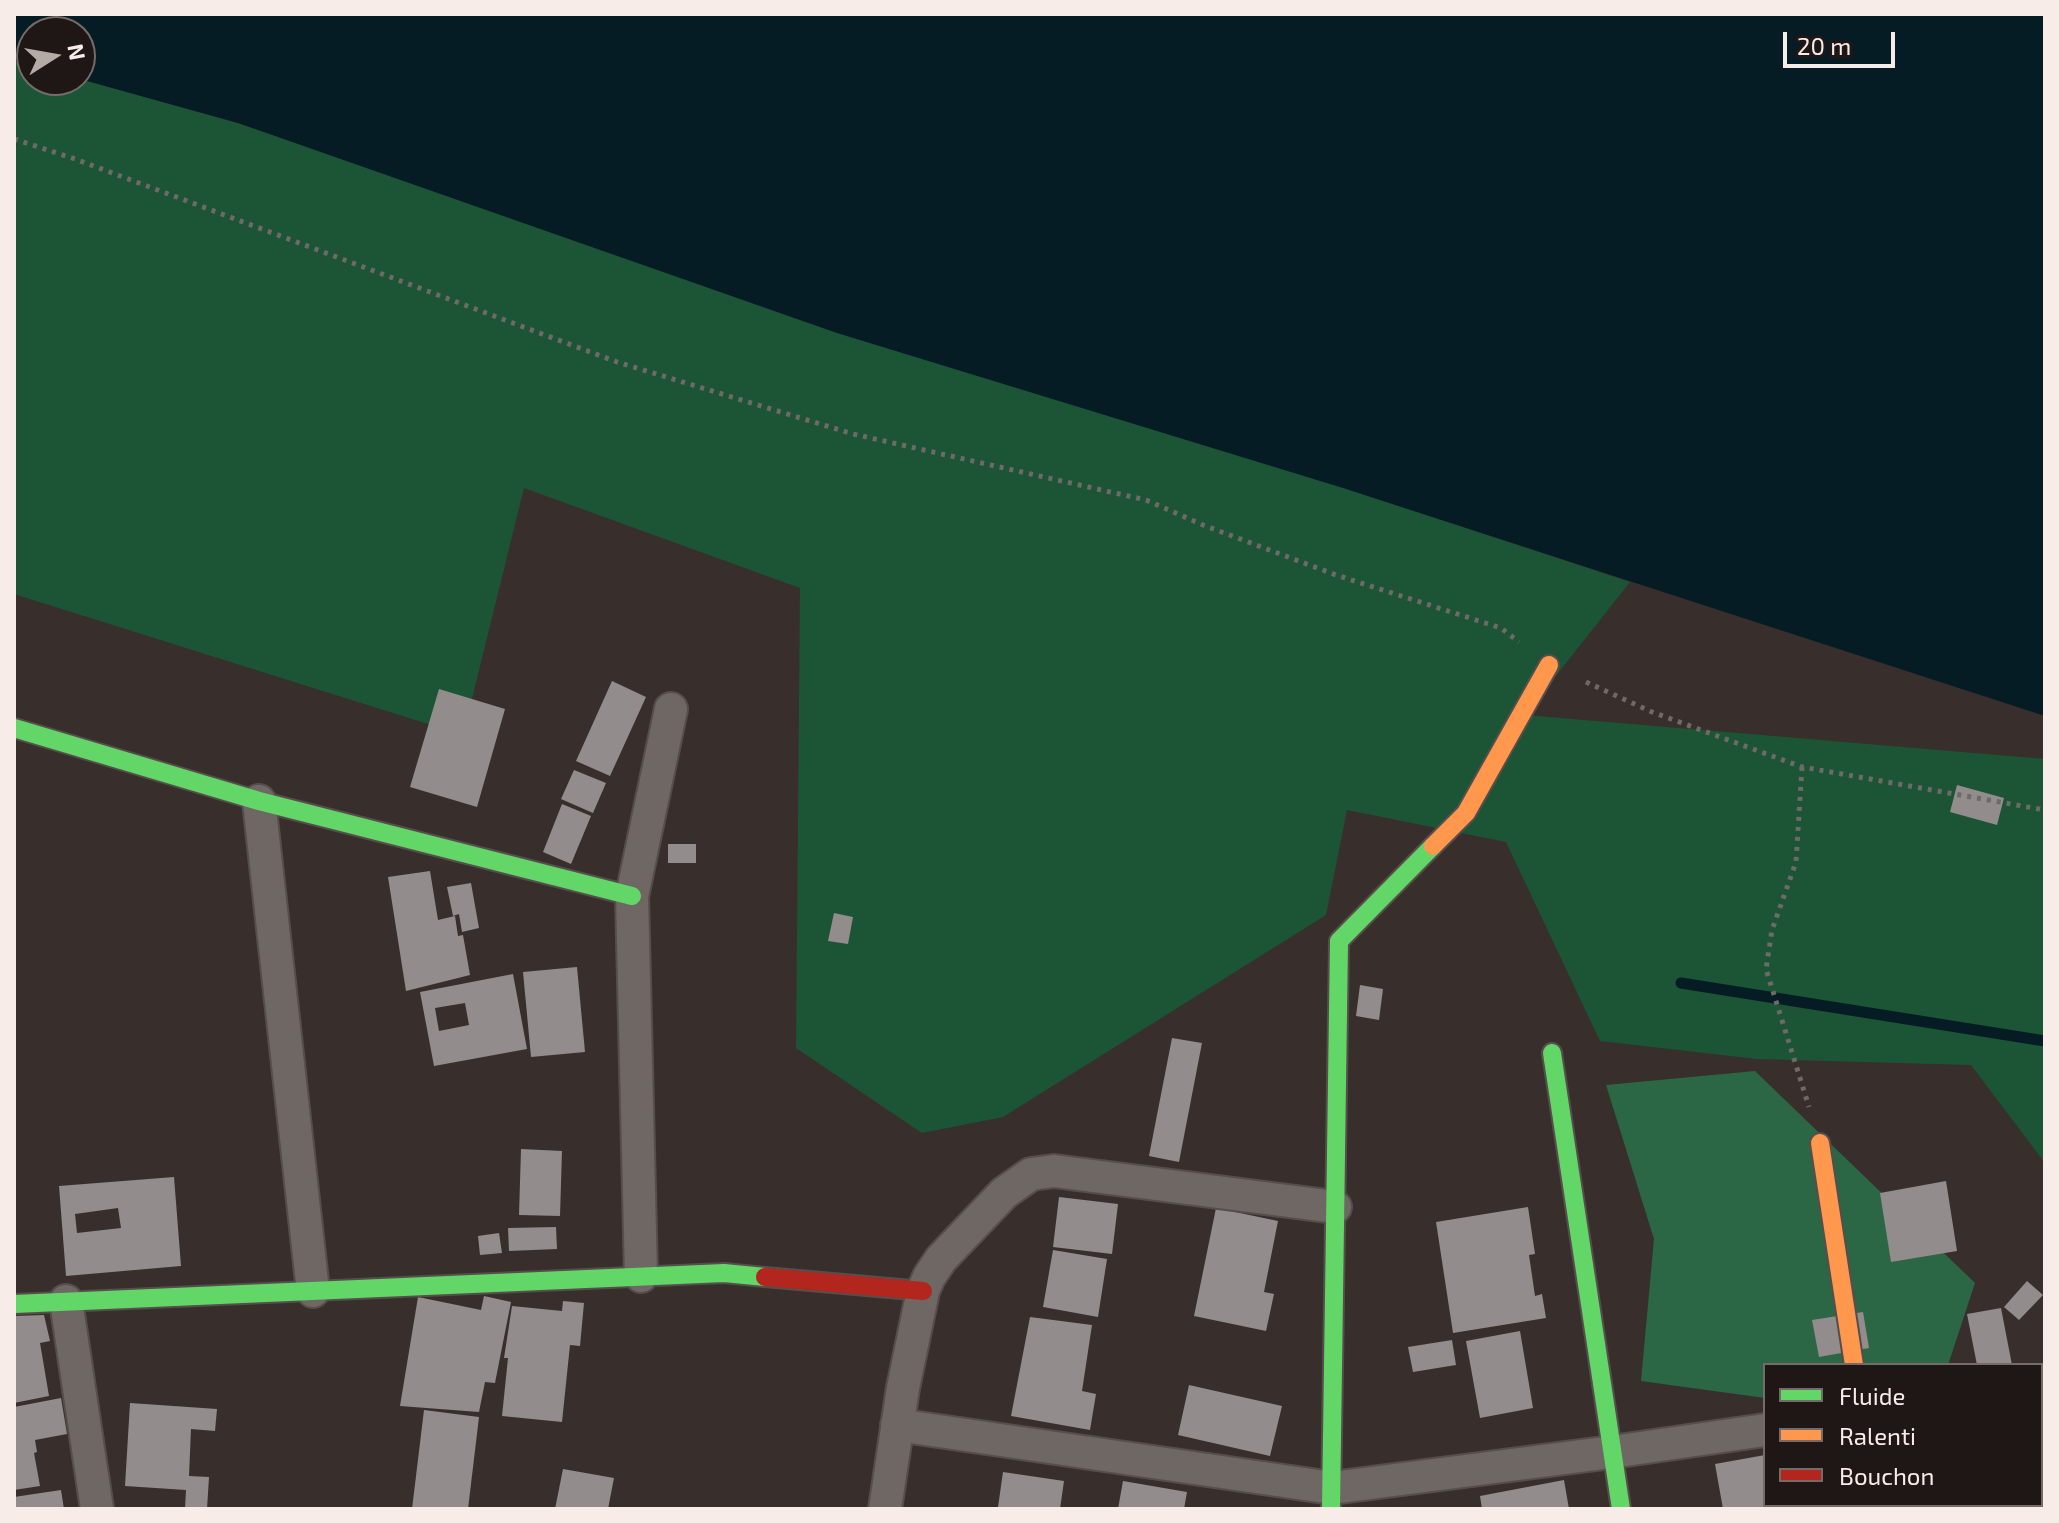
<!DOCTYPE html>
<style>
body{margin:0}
#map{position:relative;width:2059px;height:1523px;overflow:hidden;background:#382f2c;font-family:"Exo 2",sans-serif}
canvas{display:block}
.frame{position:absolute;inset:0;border:16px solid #f7ece8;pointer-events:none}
.legend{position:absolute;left:1763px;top:1363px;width:280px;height:144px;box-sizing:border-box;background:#1f1715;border:2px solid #756c69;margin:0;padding:10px 14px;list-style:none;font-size:24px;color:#f7ece8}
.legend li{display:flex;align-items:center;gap:16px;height:40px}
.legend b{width:40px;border:2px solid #756c69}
.north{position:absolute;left:16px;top:16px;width:80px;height:80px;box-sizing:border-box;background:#1f1715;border:2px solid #756c69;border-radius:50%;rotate:79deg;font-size:22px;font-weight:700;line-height:32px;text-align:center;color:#f7ece8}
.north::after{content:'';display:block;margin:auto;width:28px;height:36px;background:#b4aaa6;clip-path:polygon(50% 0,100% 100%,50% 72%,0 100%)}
.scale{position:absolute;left:1783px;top:32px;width:112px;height:36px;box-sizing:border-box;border:4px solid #f7ece8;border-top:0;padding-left:10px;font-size:24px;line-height:28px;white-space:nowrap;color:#f7ece8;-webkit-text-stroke:6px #1f1715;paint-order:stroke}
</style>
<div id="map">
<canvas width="2059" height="1523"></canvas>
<div class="frame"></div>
<ul class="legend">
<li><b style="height:10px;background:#63d668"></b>Fluide</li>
<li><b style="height:10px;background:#ff974d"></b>Ralenti</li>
<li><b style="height:10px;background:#b3261e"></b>Bouchon</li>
</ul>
<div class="north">N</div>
<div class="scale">20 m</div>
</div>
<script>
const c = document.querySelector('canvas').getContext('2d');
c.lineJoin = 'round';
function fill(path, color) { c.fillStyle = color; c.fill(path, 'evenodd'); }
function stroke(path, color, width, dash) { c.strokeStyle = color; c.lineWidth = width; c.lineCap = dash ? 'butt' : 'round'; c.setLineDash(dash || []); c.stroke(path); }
const green = new Path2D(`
 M14,61L32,66V80L80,79L238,123L1630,582L1525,715L2045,759V1163L1971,1065L1757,1059L1600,1041L1506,842L1347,810L1326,915L1003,1117L922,1133L796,1048L800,588L524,488L463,735L14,594Z`);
const forest = new Path2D(`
 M1755,1071L1975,1283L1948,1365H1765V1398L1641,1381L1654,1239L1606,1085Z
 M2045,1371V1509H1863L1862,1505H2041V1372Z`);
const water = new Path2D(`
 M14,14H2045V716L1343,488L837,333L238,123L80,79V32H32V66L14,61Z`);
const stream = new Path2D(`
 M1681,983L2045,1041`);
const building = new Path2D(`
 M612,681L646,697L610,776L576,761Z
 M439,689L505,709L477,807L410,787Z
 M574,770L606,783L593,813L561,799Z
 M1957,785L2004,798L1997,825L1950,812Z
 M562,804L591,816L571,864L543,852Z
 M668,844H696V863H668Z
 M430,871L438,920L455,916L458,936L463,935L470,975L406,991L388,877Z
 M471,883L479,928L462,932L459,914L453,916L447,887Z
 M834,913L853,917L848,944L828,941Z
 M577,967L585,1052L531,1057L523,972Z
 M513,974L527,1049L434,1066L420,992ZM465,1003L469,1025L439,1031L435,1008Z
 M1360,985L1383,989L1379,1020L1356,1016Z
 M1172,1038L1202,1043L1179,1162L1149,1156Z
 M521,1149L562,1151L560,1216L519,1215Z
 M174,1177L181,1266L66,1276L59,1186ZM118,1208L121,1228L77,1233L75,1214Z
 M1946,1181L1957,1251L1891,1262L1880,1193Z
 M1059,1197L1118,1204L1112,1254L1053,1247Z
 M1528,1207L1535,1254L1529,1255L1535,1296L1542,1294L1546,1318L1453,1333L1436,1222Z
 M1216,1208L1278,1221L1264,1292L1274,1294L1266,1331L1194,1316Z
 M556,1227L557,1249L509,1251L508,1228Z
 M499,1233L502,1253L480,1255L478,1236Z
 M1053,1250L1107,1259L1098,1317L1043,1307Z
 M2027,1281L2043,1295L2019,1320L2004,1307Z
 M484,1296L511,1302L495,1383L485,1382L479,1412L400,1406L418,1297L481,1310Z
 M563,1301L584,1303L580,1346L570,1345L562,1422L502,1416L508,1358H504L512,1306L562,1311Z
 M2001,1308L2012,1365H1977L1967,1314Z
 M1863,1312L1869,1348L1819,1357L1812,1320Z
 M44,1315L50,1341L40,1343L49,1396L14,1403V1316Z
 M1030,1317L1092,1325L1082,1391L1096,1394L1090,1430L1011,1416Z
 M1520,1331L1533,1408L1480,1418L1466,1341Z
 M1452,1340L1456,1365L1413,1372L1408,1347Z
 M1189,1385L1282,1406L1270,1456L1178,1435Z
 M61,1398L67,1434L35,1440L37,1452L34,1453L40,1486L14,1490V1407Z
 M130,1403L217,1409L215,1431L191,1429L189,1476L209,1477L207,1509H185L186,1490L125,1486Z
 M424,1410L479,1417L468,1509H412Z
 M1765,1455V1505H1813V1509H1723L1715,1464Z
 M563,1469L614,1478L608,1509H555Z
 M1003,1472L1064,1481L1060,1509H1011L998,1507Z
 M1564,1480L1569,1509H1482L1480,1496Z
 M1123,1481L1187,1492L1184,1509H1118Z
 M61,1490L64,1509H14V1497Z`);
const path = new Path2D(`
 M14,139L75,159L617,362L853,434L1146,500L1203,525L1336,575L1501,628L1519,642
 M1586,682L1652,712L1802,767L2045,810
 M1802,767L1796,862L1772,930L1766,969L1809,1107`);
const street = new Path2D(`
 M259,801L313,1291
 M641,1276L632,896L671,709
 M66,1301L97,1509
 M897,1425L1332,1488L1612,1452L1765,1430
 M1875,1505V1509
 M885,1509L903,1388L923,1291L929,1277L941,1259L1004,1193L1031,1174L1054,1171L1335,1207`);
const fast = new Path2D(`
 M14,728L259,801L632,896
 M1552,1053L1621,1509
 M14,1304L724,1273L765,1277
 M1331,1509L1339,941L1433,846`);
const slow = new Path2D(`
 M1433,846L1466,813L1549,665
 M1820,1143L1854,1365`);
const jam = new Path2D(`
 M765,1277L923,1291`);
fill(green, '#1c5436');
fill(forest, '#2c6745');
fill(water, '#051c24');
stroke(stream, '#051c24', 11);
fill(building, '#928c8d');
stroke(street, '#564e4c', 36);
stroke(fast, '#564e4c', 22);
stroke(slow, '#564e4c', 22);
stroke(jam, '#564e4c', 22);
stroke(path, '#6f6967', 5, [4, 6]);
stroke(street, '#6e6764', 32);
stroke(fast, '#63d668', 18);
stroke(slow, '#ff974d', 18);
stroke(jam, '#b3261e', 18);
</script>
